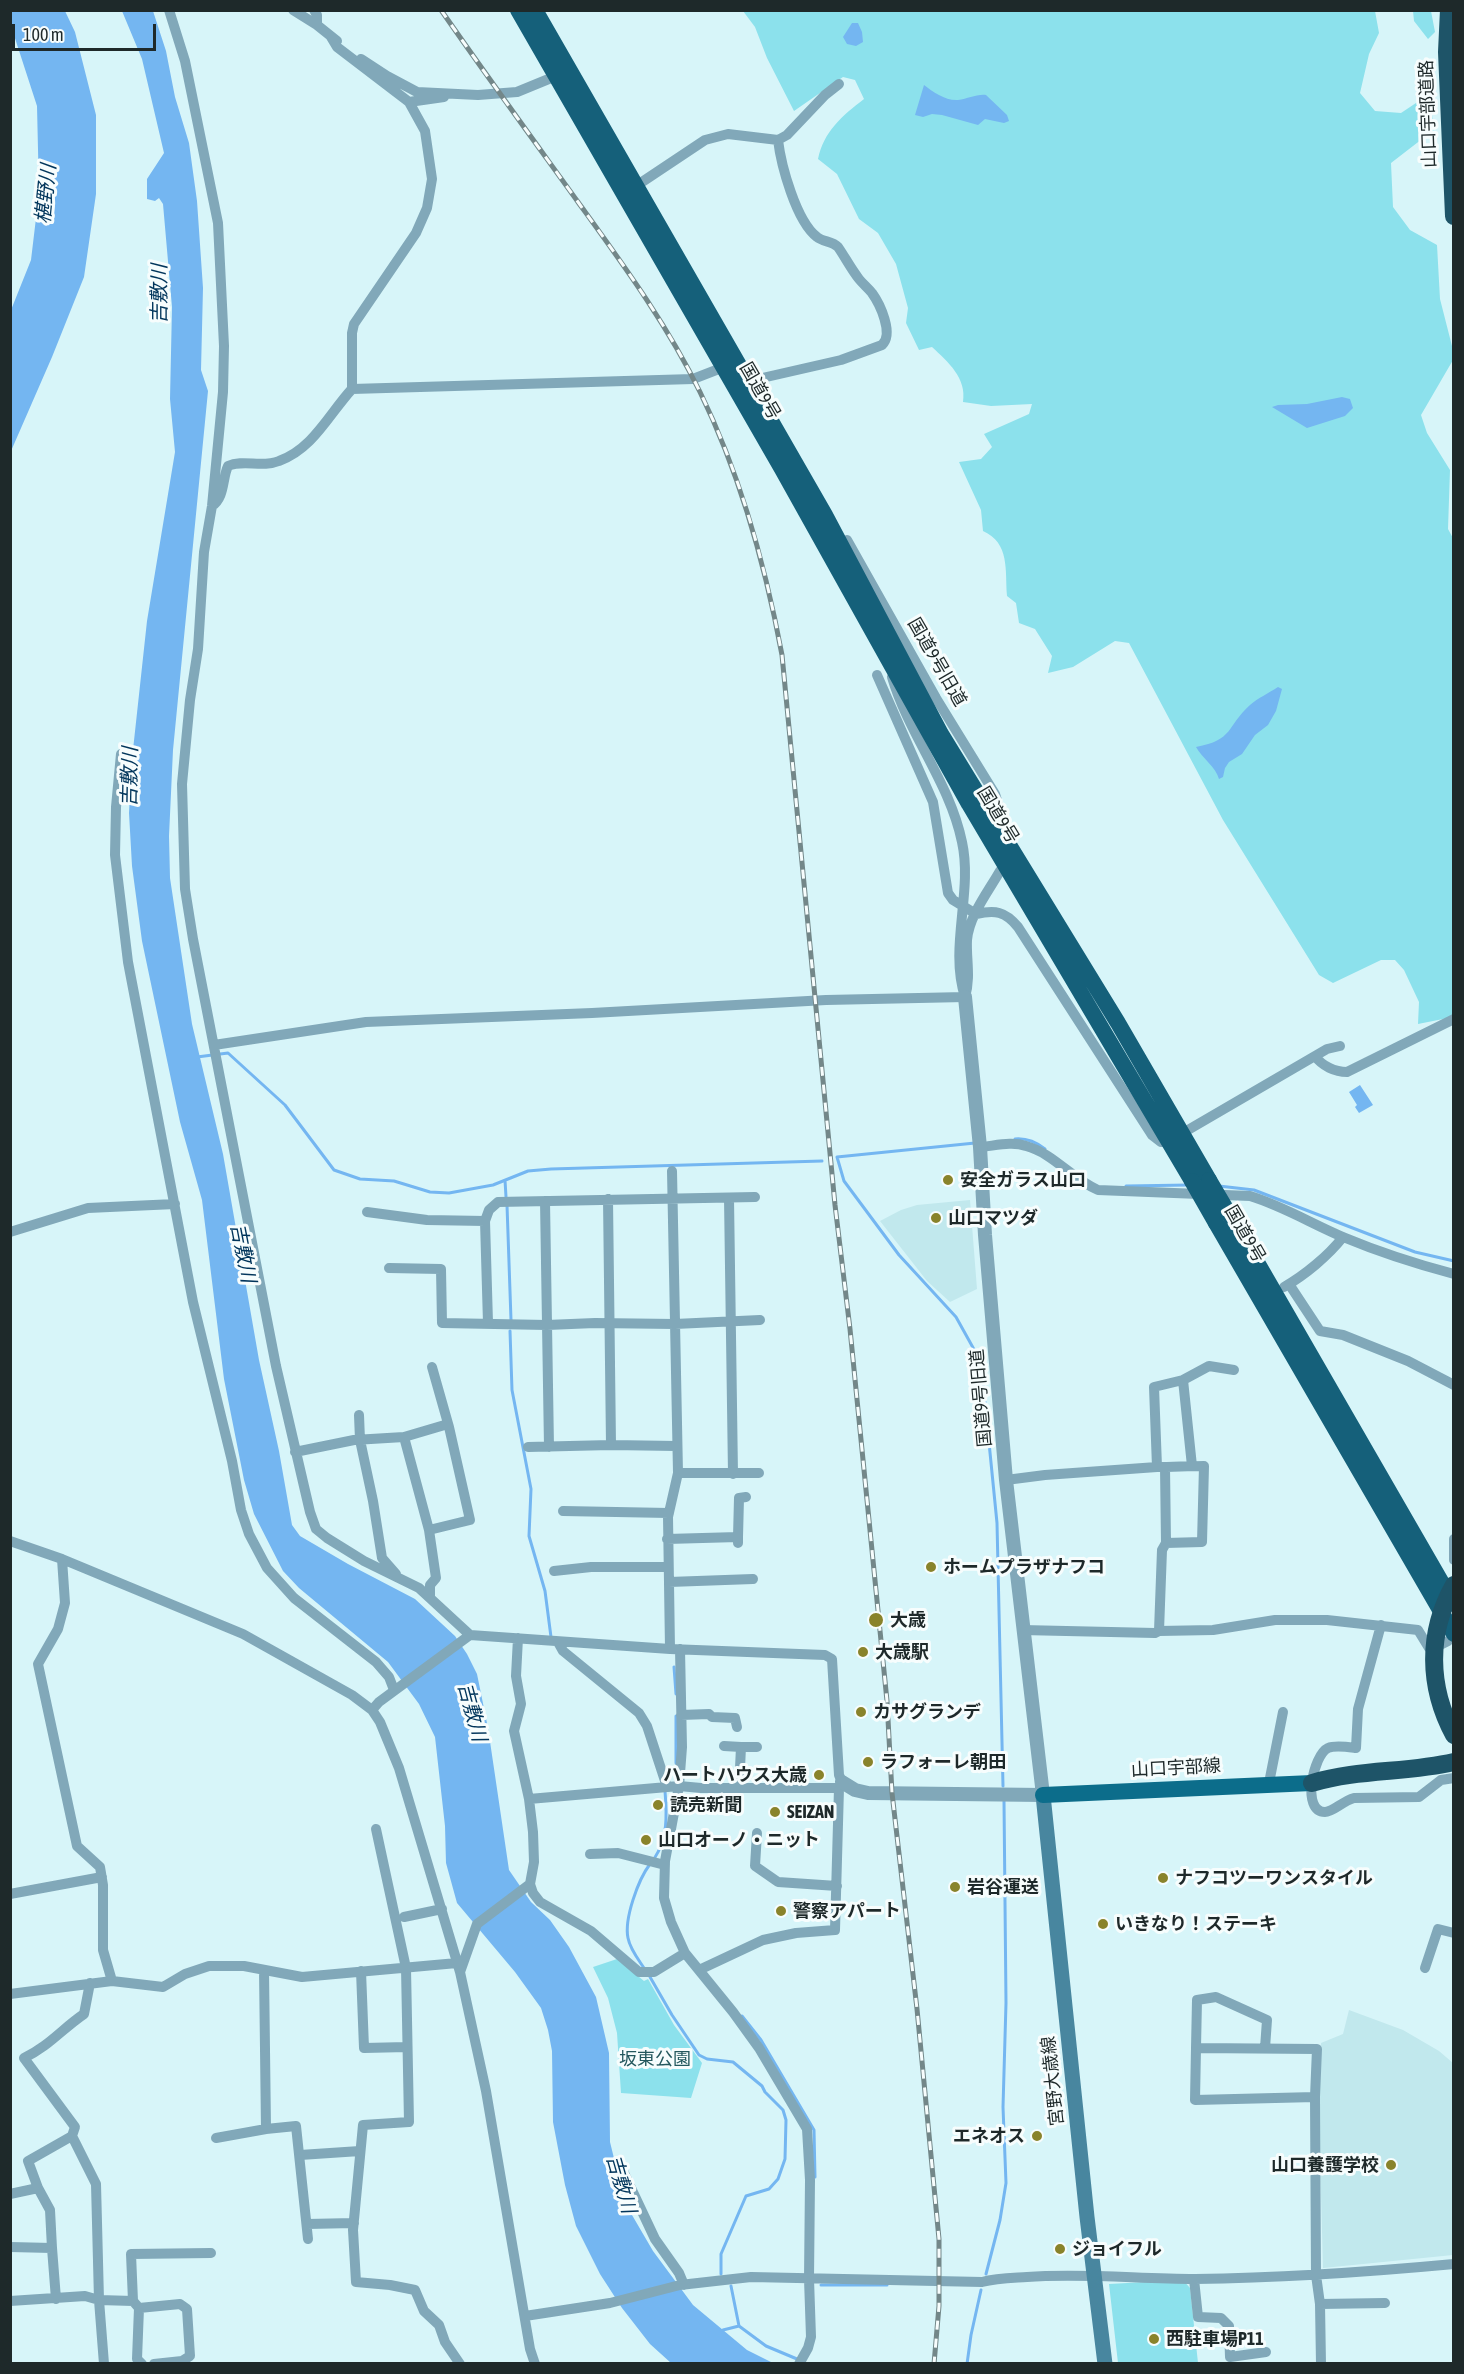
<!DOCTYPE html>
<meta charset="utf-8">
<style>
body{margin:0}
#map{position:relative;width:1464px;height:2374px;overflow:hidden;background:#d7f5f9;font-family:"Asap Condensed",sans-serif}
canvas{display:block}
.frame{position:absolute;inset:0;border:12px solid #1e292a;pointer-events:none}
.scale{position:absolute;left:12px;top:24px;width:144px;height:27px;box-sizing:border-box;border:3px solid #1e292a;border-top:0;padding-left:8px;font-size:18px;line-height:21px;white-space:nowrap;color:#1e292a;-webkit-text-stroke:4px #f7fdfd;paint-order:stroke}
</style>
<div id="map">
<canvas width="1464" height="2374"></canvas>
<div class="frame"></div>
<div class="scale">100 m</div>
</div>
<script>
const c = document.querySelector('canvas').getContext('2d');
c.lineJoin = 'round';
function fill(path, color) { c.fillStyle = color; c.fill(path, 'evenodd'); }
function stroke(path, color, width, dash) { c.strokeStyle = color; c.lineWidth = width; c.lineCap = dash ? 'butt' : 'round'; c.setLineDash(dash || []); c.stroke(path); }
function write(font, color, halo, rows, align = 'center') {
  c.font = font + ' "Asap Condensed","Noto Sans JP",sans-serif'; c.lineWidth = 6; c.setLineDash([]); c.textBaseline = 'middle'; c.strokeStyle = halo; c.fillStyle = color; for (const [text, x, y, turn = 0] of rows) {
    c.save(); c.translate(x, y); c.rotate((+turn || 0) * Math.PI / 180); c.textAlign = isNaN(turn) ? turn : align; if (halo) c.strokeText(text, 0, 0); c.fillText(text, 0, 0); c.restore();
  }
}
const built = new Path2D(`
 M970,1200L977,1289L950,1302L927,1281L880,1221L901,1210L917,1205Z
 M1349,2010L1403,2030L1439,2051L1453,2063V2255L1323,2268L1319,2121L1321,2043L1343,2034Z`);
const green = new Path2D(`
 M743,11H1375L1379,33L1369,54L1360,93L1375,111L1401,113L1428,95L1435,129L1391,163L1393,207L1410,230L1437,245L1440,299L1453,350V360L1421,415L1427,433L1450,470L1448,529L1454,540L1453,1017L1418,1024L1419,1002L1404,970L1395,960H1381L1333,983L1319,975L1223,820L1129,643L1115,641L1073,667L1048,673L1052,656L1035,629L1019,623L1016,603L1007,596C1005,570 1010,543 983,531L981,510L959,462L981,459L992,447L984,434L1029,414L1032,404L991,406L963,402C967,378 948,362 932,347L919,350L906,323L908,308L896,264L878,233L859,219L837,174L818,159C824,131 842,116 864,99L855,80L843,77L794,111L767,58L755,27Z
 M1413,11H1431L1435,32L1428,39L1414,21Z
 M617,1959L644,1981L648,1979L674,2025L702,2063L691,2098L621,2093L617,2033L608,1998L593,1967Z
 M1183,2280L1190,2288L1198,2363H1118L1109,2284Z`);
const water = new Path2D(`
 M11,10L65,11L75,32L96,115V194L84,277L52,357L11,451V310L31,260L39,193L37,106L11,26Z
 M122,11H153L166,51L175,97L189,143L197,201L203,288L201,370L208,391L173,750L169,836L170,878L192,1024L223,1154L259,1360L279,1451L292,1525L300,1536L348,1564L415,1599L455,1636L467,1654L477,1674L488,1728L509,1870L531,1902L550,1920L569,1947L596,1997L609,2053L610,2142L625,2203L653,2251L693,2305L747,2350L773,2363H671L650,2344L622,2308L600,2274L576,2226L565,2185L553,2122L552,2051L548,2030L541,2008L515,1972L457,1903L446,1863L445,1826L435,1737L419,1704L388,1662L299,1588L283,1571L254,1514L244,1480L224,1379L202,1200L180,1122L142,941L132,866L129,813L132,759L147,621L175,452L170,399L172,307L163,204L159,198L155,201L147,199V179L164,153L142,59Z
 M852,23H858L862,32L863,42L856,46L847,44L843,37Z
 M924,85C933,92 946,101 958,100C968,99 976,94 986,95L1007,115L1009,121L1004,123L985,119L978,125L942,115L932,114L923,117L915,115Z
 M1342,397L1350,399L1353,408L1345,416L1307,428L1272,407L1278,405L1307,404Z
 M1278,687L1282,689L1276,711L1268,725L1255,735L1242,754L1229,762L1225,768L1223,777L1219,779C1216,767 1202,758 1196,747C1234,740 1226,727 1250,705C1258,698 1269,693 1278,687Z
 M1360,1085L1373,1105L1359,1113L1355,1107L1357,1105L1349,1092Z`);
const stream = new Path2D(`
 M197,1057L228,1053L285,1105L334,1170L360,1179L394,1181L430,1192L449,1193L493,1185L528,1171L551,1169L822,1161
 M1015,1139C1026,1138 1036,1142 1045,1149
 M975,1143L837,1157L844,1181L899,1255L956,1317L981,1362L997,1523L1003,1786
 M505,1180L506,1197
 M1126,1186L1189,1185
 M1219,1186L1254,1190L1415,1252L1454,1261
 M507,1205L511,1320
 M510,1331L512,1390L531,1489L529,1536L545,1591L551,1637
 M674,1667L676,1694
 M676,1763V1716
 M654,1859C668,1838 667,1815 665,1791
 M644,1968C638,1959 630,1949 628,1938C624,1919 638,1880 650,1864
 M650,1977L672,2015L699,2055L707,2059L733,2062L762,2086L765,2092L783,2110L786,2120L785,2159L778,2179L769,2189L746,2196L721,2254V2274
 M742,2016L761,2040L814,2130L815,2177
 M986,2274L1000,2220L1006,2183L1003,2107L1006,2003L1004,1801
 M821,2285H887
 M731,2286L739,2326
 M723,2330L739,2326L766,2346L797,2359
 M967,2364L971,2335L981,2290`);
const minor = new Path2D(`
 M169,10L185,61L218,223L224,346L223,392L212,506L204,552L198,649L190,700L182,784L185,889L193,939L276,1366L310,1512L316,1529L327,1538L364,1561L419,1588L470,1635
 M293,10L317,25L337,41
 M314,10L317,15V25
 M331,37L337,47L409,102L425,131L432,179L427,208L416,233L354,324L352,333V389
 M361,59L387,76L417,92L478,95L517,92L556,76
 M409,102L444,97
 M636,186L705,140L728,134L778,140L787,135L825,95L839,84
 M749,381L841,360L882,345C894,334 880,304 872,293C868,288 863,284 859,279C851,269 845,257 838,247C832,241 823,242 817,237C796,221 781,165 778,140
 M212,506C225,497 222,479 228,466C243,459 262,468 279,461C313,449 329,414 352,389L693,379L724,367
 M847,540L936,698L995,794L1007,832
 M877,675L933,802L948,893L953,900L976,914C995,910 1005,911 1018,927L1152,1135L1161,1142L1169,1141L1327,1049L1340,1046
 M892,677C909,735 950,783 962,842C973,892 949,947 965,997
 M121,754L116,807L115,855L128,962L193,1302L232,1461L241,1510L249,1534L267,1568L294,1598L376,1662L389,1677L394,1690
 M965,997C971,977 966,959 967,940C969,916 988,892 1000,871
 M214,1045L366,1022L592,1013L826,1000L965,997
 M1315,1056C1322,1066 1335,1072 1347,1072L1454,1019
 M980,1147C994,1146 1012,1141 1026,1146C1053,1153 1072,1179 1098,1190L1250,1196C1283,1206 1312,1224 1343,1237C1379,1252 1416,1264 1454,1274
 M729,1198L733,1474
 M608,1199L611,1445
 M545,1201L549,1447
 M367,1212L427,1220L485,1221L489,1210L498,1202L755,1197
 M485,1221L488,1323
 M10,1232L88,1208L175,1204
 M389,1268L441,1269L442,1323L547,1325L595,1323L675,1324L760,1320
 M1289,1284L1320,1331L1343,1335L1408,1361L1454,1385
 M1284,1287C1305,1275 1328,1256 1343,1237
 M1183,1380L1192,1466
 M359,1415L360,1440L373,1501L382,1558L396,1574
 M404,1437L448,1424
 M528,1447L611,1445L676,1446
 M295,1452L354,1440L404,1437L429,1530L436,1578L430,1585V1597
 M1157,1467C1173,1467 1188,1466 1204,1466L1202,1542L1166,1543L1165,1467
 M678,1473H759
 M1006,1480L1045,1475L1157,1467L1154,1387L1183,1380L1209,1366L1234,1370
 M563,1511L669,1513
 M429,1530L470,1520L449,1427L432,1367
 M738,1537L739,1498L746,1497
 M667,1539L738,1537V1543
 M1454,1539V1560
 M10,1541L62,1559L243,1634L352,1695L372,1710L380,1722L399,1768L460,1972L486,2091L530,2349L535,2364
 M62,1559L65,1603L58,1629L38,1664L77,1846L100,1867L103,1885V1950L112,1981
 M554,1571L591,1567H668
 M669,1582L753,1579
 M1381,1625L1358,1709L1356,1748C1348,1747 1335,1745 1328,1748C1313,1755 1301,1812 1325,1812C1333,1812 1343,1801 1354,1798L1419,1797L1441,1780L1454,1778
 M1022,1630L1155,1633L1159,1631L1213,1630L1275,1620H1327L1418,1630L1429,1648L1436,1647L1448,1641
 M1159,1631L1162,1550L1166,1543
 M518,1638L516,1676L521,1704L514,1731L529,1799L533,1832L534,1862L530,1884L533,1893L540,1902L591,1931L639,1972H654L685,1953
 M558,1642L563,1651L639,1713L647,1726L667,1787
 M670,1649L668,1517L678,1473L672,1171
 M680,1649L682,1747L679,1786L665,1861L664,1898L671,1922L685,1953L733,2012L759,2048L807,2129L810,2180L809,2279L811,2337L808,2348L799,2364
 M372,1710L379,1702L470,1635L670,1649L825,1655L832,1659L839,1775L842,1782L839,1788L835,1930L796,1933L763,1940L699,1970
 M681,1715L709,1714L712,1717L735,1718L737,1727
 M724,1746L741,1747
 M1269,1783L1283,1712
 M739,1789L741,1747H757
 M529,1799L679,1786L701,1788H839
 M376,1829L406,1968L409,2122L363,2125L353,2230L356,2282L390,2285L415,2290L424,2311L439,2325L445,2342L460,2364
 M757,1833L755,1866L778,1882L837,1886
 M590,1854L618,1853L665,1865
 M10,1894L102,1877
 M404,1917L442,1909
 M1425,1968L1438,1929L1454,1933
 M264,1970L266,2129L296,2126L308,2239
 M361,1971L364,2048L407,2047
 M460,1972L477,1924L530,1884
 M10,1994L112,1981L163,1987L185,1974L209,1966H244L302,1977L457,1963
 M1196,2048L1197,2000L1216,1997L1267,2020L1265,2048
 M1315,2097L1195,2100L1196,2048L1317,2049L1315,2097L1316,2275L1320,2304L1321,2364
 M72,2136L75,2127L24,2058C49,2046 62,2029 84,2014L90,1983
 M216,2138L266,2129
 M300,2155L360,2151
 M623,2171L655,2239L679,2273L684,2285
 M10,2194L38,2188L50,2210L52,2248
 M307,2224L354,2223
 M10,2247L52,2248L56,2299
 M1194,2279L1198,2317L1221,2318L1229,2326L1230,2357L1266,2352
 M10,2301L85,2296L99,2300L96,2184L72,2136L28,2161L38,2188
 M133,2301L131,2254L211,2253
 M1320,2304L1385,2303
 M139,2308L180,2304L187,2309L190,2356L182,2361L154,2364
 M525,2316L610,2303L680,2285L751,2277L982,2282C997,2278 1012,2278 1027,2277C1083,2273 1139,2279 1195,2279C1281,2278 1368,2272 1454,2264
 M104,2364L99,2300L133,2301L139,2308L137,2359L142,2364`);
const tertiary = new Path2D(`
 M842,1782L855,1790L868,1793L1043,1795L1006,1480L985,1235L980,1147L965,997`);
const secondary = new Path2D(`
 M1043,1795L1087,2217L1105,2364`);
const primary = new Path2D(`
 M1043,1795L1312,1783`);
const trunk = new Path2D(`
 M518,10L782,469L969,804L1192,1181
 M535,10L825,515L941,734L1118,1023L1209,1180
 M1232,1219L1454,1604
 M1216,1223L1454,1634`);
const motorway = new Path2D(`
 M1449,10L1447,52L1454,216
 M1312,1783C1358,1769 1407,1773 1454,1762`);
const rail = new Path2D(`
 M441,10C486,75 532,138 578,202C622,263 667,324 700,392C741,476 765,564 782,655L835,1205L850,1329L887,1701L892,1793L917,2009L939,2239V2306L934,2364`);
const trunkBridge = new Path2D(`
 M1209,1180L1232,1219
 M1192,1181L1216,1223`);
const motorwayBridge = new Path2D(`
 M1454,1585C1427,1633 1428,1687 1454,1735`);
const markers = [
 [948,1180,6,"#89832b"],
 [936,1218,6,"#89832b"],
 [931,1567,6,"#89832b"],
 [876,1620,8,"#89832b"],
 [863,1652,6,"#89832b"],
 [861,1712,6,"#89832b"],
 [868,1762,6,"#89832b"],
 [819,1775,6,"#89832b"],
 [658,1805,6,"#89832b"],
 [775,1812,6,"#89832b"],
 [646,1840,6,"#89832b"],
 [1163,1878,6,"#89832b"],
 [955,1887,6,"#89832b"],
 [781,1911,6,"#89832b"],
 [1103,1924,6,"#89832b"],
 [1037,2136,6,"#89832b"],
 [1391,2165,6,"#89832b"],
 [1060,2249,6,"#89832b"],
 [1154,2339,6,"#89832b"]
];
const streetNames = [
 ["山口宇部道路",1428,114,-92],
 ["国道9号",760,391,60],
 ["国道9号旧道",937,662,60],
 ["国道9号",998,815,59],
 ["国道9号",1245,1234,60],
 ["国道9号旧道",981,1398,-95],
 ["山口宇部線",1176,1768,-3],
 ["宮野大歳線",1053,2081,-96]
];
const poiNames = [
 ["安全ガラス山口",960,1180],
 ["山口マツダ",948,1218],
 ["ホームプラザナフコ",943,1567],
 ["大歳",890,1620],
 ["大歳駅",875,1652],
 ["カサグランデ",873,1712],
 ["ラフォーレ朝田",880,1762],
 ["ハートハウス大歳",807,1775,"right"],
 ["読売新聞",670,1805],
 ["SEIZAN",787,1812],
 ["山口オーノ・ニット",658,1840],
 ["ナフコツーワンスタイル",1175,1878],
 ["岩谷運送",967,1887],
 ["警察アパート",793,1911],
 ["いきなり！ステーキ",1115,1924],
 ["エネオス",1025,2136,"right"],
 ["山口養護学校",1379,2165,"right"],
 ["ジョイフル",1072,2249],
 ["西駐車場P11",1166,2339]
];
const parkNames = [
 ["坂東公園",655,2059]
];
const waterNames = [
 ["椹野川",46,194,-84],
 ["吉敷川",160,294,-90],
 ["吉敷川",130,777,-89],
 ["吉敷川",243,1253,79],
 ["吉敷川",472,1712,75],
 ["吉敷川",621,2184,74]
];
fill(built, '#c1e8ed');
fill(green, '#8ce1ec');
fill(water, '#74b6f1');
stroke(stream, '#74b6f1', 3);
stroke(minor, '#81a8b9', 10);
stroke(tertiary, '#81a8b9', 14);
stroke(secondary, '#48869f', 15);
stroke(primary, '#0c6d8b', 16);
stroke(trunk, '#15607a', 16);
stroke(motorway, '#1e5468', 18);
stroke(rail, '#738789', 5);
stroke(rail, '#f7fdfd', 3, [9]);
stroke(trunkBridge, '#15607a', 16);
stroke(motorwayBridge, '#1e5468', 18);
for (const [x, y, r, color] of markers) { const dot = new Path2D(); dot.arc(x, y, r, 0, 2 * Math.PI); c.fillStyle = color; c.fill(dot); stroke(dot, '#f7fdfd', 2); }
write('18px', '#1e292a', '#f7fdfd', streetNames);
write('bold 18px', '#1e292a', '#f7fdfd', poiNames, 'left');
write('18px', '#24585e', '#f7fdfd', parkNames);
write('italic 20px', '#01355b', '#f7fdfd', waterNames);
</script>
